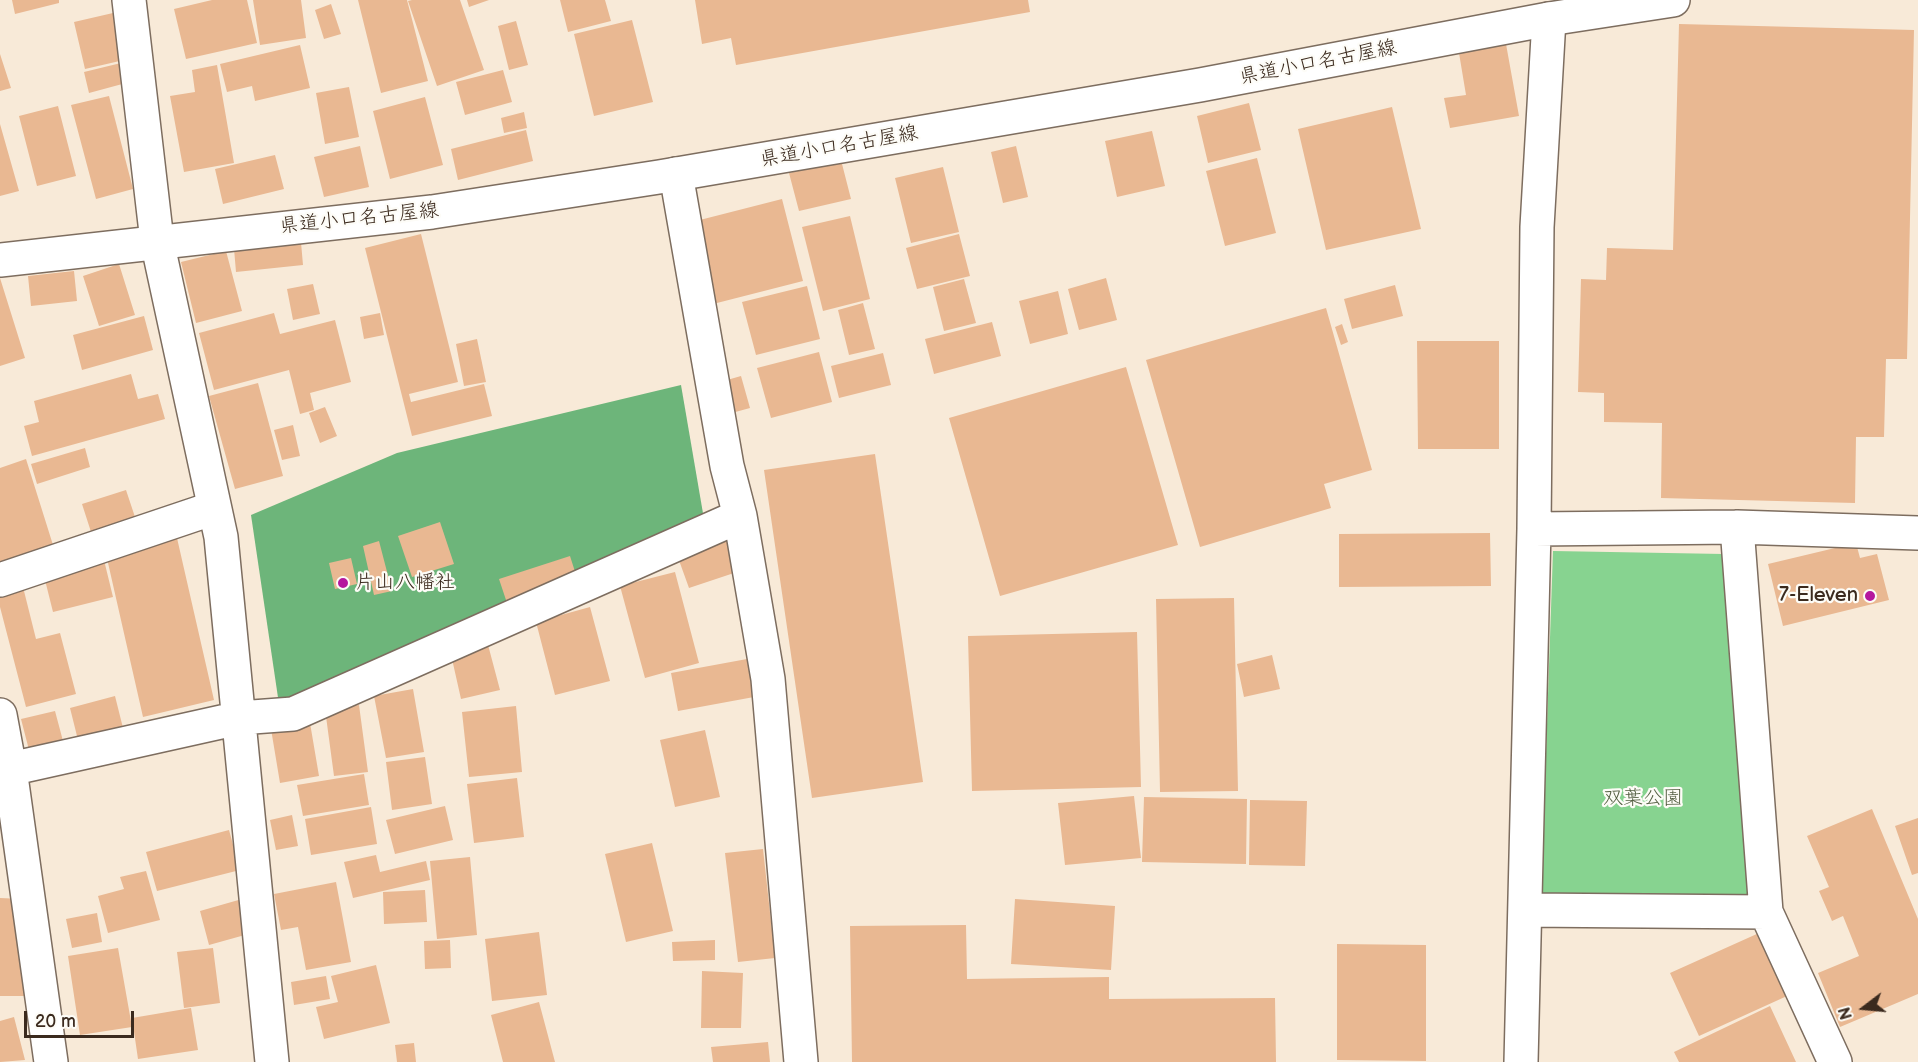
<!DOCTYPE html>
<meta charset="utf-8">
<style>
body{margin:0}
#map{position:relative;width:1918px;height:1062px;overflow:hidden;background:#f8ead8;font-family:"Balsamiq Sans",sans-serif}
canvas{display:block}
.north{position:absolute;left:1834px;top:978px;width:60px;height:60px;-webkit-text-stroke:4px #fdfcf7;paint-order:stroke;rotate:254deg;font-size:16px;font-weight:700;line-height:24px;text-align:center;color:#3b2a1e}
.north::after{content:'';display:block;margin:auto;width:21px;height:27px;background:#3b2a1e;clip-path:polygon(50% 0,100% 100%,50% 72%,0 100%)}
.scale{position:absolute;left:24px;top:1011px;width:110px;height:27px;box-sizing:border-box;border:3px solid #3b2a1e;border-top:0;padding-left:8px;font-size:18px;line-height:21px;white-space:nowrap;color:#3b2a1e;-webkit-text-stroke:4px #fdfcf7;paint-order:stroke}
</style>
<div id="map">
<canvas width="1918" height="1062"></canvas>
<div class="north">N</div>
<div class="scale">20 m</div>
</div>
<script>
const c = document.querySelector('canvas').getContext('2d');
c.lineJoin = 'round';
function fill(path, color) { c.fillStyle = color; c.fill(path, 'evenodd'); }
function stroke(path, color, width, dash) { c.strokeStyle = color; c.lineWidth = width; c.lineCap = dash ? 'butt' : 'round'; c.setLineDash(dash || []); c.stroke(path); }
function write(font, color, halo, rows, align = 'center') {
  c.font = font + ' "Balsamiq Sans","Klee One",sans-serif'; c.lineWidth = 4.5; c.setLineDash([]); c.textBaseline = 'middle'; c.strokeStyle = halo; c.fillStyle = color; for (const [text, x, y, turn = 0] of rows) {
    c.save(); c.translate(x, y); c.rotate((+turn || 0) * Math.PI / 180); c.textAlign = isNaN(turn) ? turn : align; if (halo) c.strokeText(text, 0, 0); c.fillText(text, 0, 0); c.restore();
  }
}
const green = new Path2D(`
 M1553,551L1724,554L1750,898H1541Z`);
const forest = new Path2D(`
 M681,385L705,525L280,711L251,515L397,453Z`);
const building = new Path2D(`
 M12,0H59V3L15,14Z
 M212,0H247L257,43L186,59L174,9Z
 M253,0H301L306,38L260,45Z
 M358,0H407L428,81L381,93Z
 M412,0H460L484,70L437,86L408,1Z
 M467,0H489L469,7Z
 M560,0H605L611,21L568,32Z
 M695,0H1028L1030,12L736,65L731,38L702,44Z
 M331,4L341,34L324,39L315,10Z
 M113,13L124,60L85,69L74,22Z
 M632,20L653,102L594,116L574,34Z
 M516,21L528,65L509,70L498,26Z
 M1679,24L1914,30L1907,359H1886L1884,437H1856L1855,503L1661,498L1662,423L1604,422V393L1578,392L1581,279L1606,280L1607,248L1673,250Z
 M1506,44L1519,116L1450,128L1444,98L1466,95L1459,53Z
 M300,45L310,88L255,101L252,86L227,92L220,64Z
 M0,54L11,88L0,91Z
 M121,63L126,83L89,93L84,72Z
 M217,65L234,163L184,172L170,96L195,92L192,70Z
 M503,70L512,102L465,115L456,82Z
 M349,87L359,137L325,144L316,93Z
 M109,96L133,189L96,199L71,105Z
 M425,97L443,165L390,179L373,111Z
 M1249,103L1261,150L1208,163L1197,116Z
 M58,106L76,176L37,186L19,116Z
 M1392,107L1421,229L1326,250L1298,129Z
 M524,112L527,128L504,133L501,118Z
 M0,124L19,191L0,196Z
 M526,130L533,161L458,180L451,149Z
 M1152,131L1165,186L1117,197L1105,141Z
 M360,146L369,187L324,197L314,157Z
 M1016,146L1028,197L1003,203L991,152Z
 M275,155L284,189L223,204L215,169Z
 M1257,158L1276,233L1225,246L1206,171Z
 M841,160L851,199L799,211L789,173Z
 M943,167L959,232L911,243L895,178Z
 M782,199L803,281L713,304L692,222Z
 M850,216L870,299L823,311L802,227Z
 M300,231L303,265L236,272L233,237Z
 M421,234L458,382L409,394L411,402L484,384L492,416L412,436L365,248Z
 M959,234L970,276L917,289L906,248Z
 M226,251L242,311L196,323L181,262Z
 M119,264L135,315L99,326L83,276Z
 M74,271L77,301L31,306L28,276Z
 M0,278L25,358L0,366Z
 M1106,278L1117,320L1079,330L1068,289Z
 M964,279L976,323L944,331L933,287Z
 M313,284L320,314L293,320L287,289Z
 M1395,285L1403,316L1352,329L1344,299Z
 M807,286L820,339L756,355L742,302Z
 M1058,291L1068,334L1030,344L1019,301Z
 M863,303L875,349L849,355L838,310Z
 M1326,308L1372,470L1324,484L1331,508L1200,547L1146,360Z
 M274,313L280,334L335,320L351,382L310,393L314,410L300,414L289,370L214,390L199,333Z
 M380,313L384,335L364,339L360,317Z
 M144,316L153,350L82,370L73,335Z
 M992,322L1001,356L934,374L925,339Z
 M1342,324L1348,342L1341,345L1335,327Z
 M477,339L486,382L464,386L456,344Z
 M1417,341H1499V449H1418Z
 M819,352L832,402L771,418L757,368Z
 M883,353L891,385L839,398L831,366Z
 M1126,367L1178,545L1000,596L949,418Z
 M131,374L138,399L158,394L165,419L32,456L24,426L39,422L34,401Z
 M741,376L750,408L728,414L720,382Z
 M258,383L283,476L235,489L209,396Z
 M325,407L337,436L320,443L309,413Z
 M293,425L300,456L282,460L274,430Z
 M85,448L90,467L37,484L31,464Z
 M875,454L923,782L812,798L764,470Z
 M26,459L53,545L0,562V468Z
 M126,490L136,520L92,535L82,504Z
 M440,522L454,564L412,577L398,536Z
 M1490,533L1491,586L1339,587V534Z
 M731,534L743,570L689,588L676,552Z
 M177,538L214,700L143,717L106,554Z
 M379,541L392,591L374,595L363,546Z
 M1856,543L1860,558L1877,554L1889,600L1783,626L1768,564Z
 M103,556L113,597L53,612L43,572Z
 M570,556L578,581L507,603L499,579Z
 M351,558L357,584L335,589L329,563Z
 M675,572L699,663L645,678L620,586Z
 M23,587L36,639L60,633L76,694L26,707L0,607V593Z
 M1234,598L1238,791L1160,792L1156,599Z
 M590,607L610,681L555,695L536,622Z
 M1137,632L1141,787L972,791L968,636Z
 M487,641L500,690L461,699L450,650Z
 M1272,655L1280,689L1244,697L1237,664Z
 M747,659L754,697L678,711L671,673Z
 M413,689L424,752L386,758L374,696Z
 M115,696L124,732L79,744L70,708Z
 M359,705L368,772L334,776L325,709Z
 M516,706L522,772L469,777L462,712Z
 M55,711L63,741L29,750L21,719Z
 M309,717L319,776L280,783L270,723Z
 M705,730L720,797L675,807L660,740Z
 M425,757L432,804L392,810L386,762Z
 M364,774L369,805L303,816L297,785Z
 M517,778L524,837L474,843L467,784Z
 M1134,796L1141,858L1065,865L1058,803Z
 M1144,797L1247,799L1246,864L1142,862Z
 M1250,800L1307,801L1305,866L1249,865Z
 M445,806L453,840L395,854L386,820Z
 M371,807L377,844L311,855L305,819Z
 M1872,809L1918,919V994L1840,1027L1818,973L1859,956L1843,916L1832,921L1819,891L1829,887L1807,836Z
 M292,815L298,846L276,850L270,820Z
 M1918,818V873L1912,875L1895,826Z
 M229,830L240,870L157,891L146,852Z
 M652,843L673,931L626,942L605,854Z
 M763,849L775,958L738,962L725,853Z
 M376,855L380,872L426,861L430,880L353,898L344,862Z
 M470,857L477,935L437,939L430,861Z
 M146,871L160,920L108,933L98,896L124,889L120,877Z
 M336,882L351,962L306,970L298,927L281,930L274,894Z
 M425,890L427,922L384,924L383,892Z
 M0,898L23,899L24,996H0Z
 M242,899L252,933L209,945L200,911Z
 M1015,899L1115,906L1111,970L1011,964Z
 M97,913L102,942L72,948L66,919Z
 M966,925L967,979L1109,977V999L1275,998L1276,1062H852L850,926Z
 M539,932L547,995L492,1001L485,939Z
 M1759,933L1787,996L1699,1036L1670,973Z
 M450,940L451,968L425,969L424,941Z
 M715,940V960L673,961L672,942Z
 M1337,944L1426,945V1061L1337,1060Z
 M118,948L132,1027L80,1035L68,956Z
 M213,948L220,1003L184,1008L177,952Z
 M376,965L390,1023L324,1039L316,1007L338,1002L331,976Z
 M702,971L743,973L741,1028H701Z
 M326,976L330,999L294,1005L291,982Z
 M539,1002L555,1062H503L491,1015Z
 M1770,1006L1796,1062H1679L1674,1052Z
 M191,1008L198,1050L138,1059L132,1018Z
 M14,1017L25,1060L0,1062V1021Z
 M768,1042L770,1062H713L711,1047Z
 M414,1043L416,1062H397L395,1045Z`);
const minor = new Path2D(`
 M129,0L157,241L221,537L272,1062
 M676,174L727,466L740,516L768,679L801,1062
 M1737,527L1766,912L1835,1062
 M1534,529L1737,527L1918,533
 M0,580L214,508
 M0,715L10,769L239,718L293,714L740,516
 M10,769L51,1062
 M1525,910L1766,912
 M1521,1062L1534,529L1537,227L1549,19`);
const major = new Path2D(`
 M0,260L432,212L659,177L1200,85L1549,19L1673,0`);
const markers = [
 [343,583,6,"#b5179e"],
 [1870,596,6,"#b5179e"]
];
const streetNames = [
 ["県道小口名古屋線",1318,63,-11],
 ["県道小口名古屋線",839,147,-10],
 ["県道小口名古屋線",359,219,-6]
];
const poiNames = [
 ["片山八幡社",355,583],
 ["7-Eleven",1858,596,"right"]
];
const parkNames = [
 ["双葉公園",1643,799]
];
fill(green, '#87d390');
fill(forest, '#6db57a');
fill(building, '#e9b892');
stroke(minor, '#7d6d5f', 36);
stroke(major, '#7d6d5f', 36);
stroke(minor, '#fff', 33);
stroke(major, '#fff', 33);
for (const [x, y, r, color] of markers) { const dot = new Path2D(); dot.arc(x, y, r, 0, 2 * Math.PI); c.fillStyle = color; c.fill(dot); stroke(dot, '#fdfcf7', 2); }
write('20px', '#3b2a1e', '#fdfcf7', streetNames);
write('20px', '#3b2a1e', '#fdfcf7', poiNames, 'left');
write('20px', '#525d40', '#fdfcf7', parkNames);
</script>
